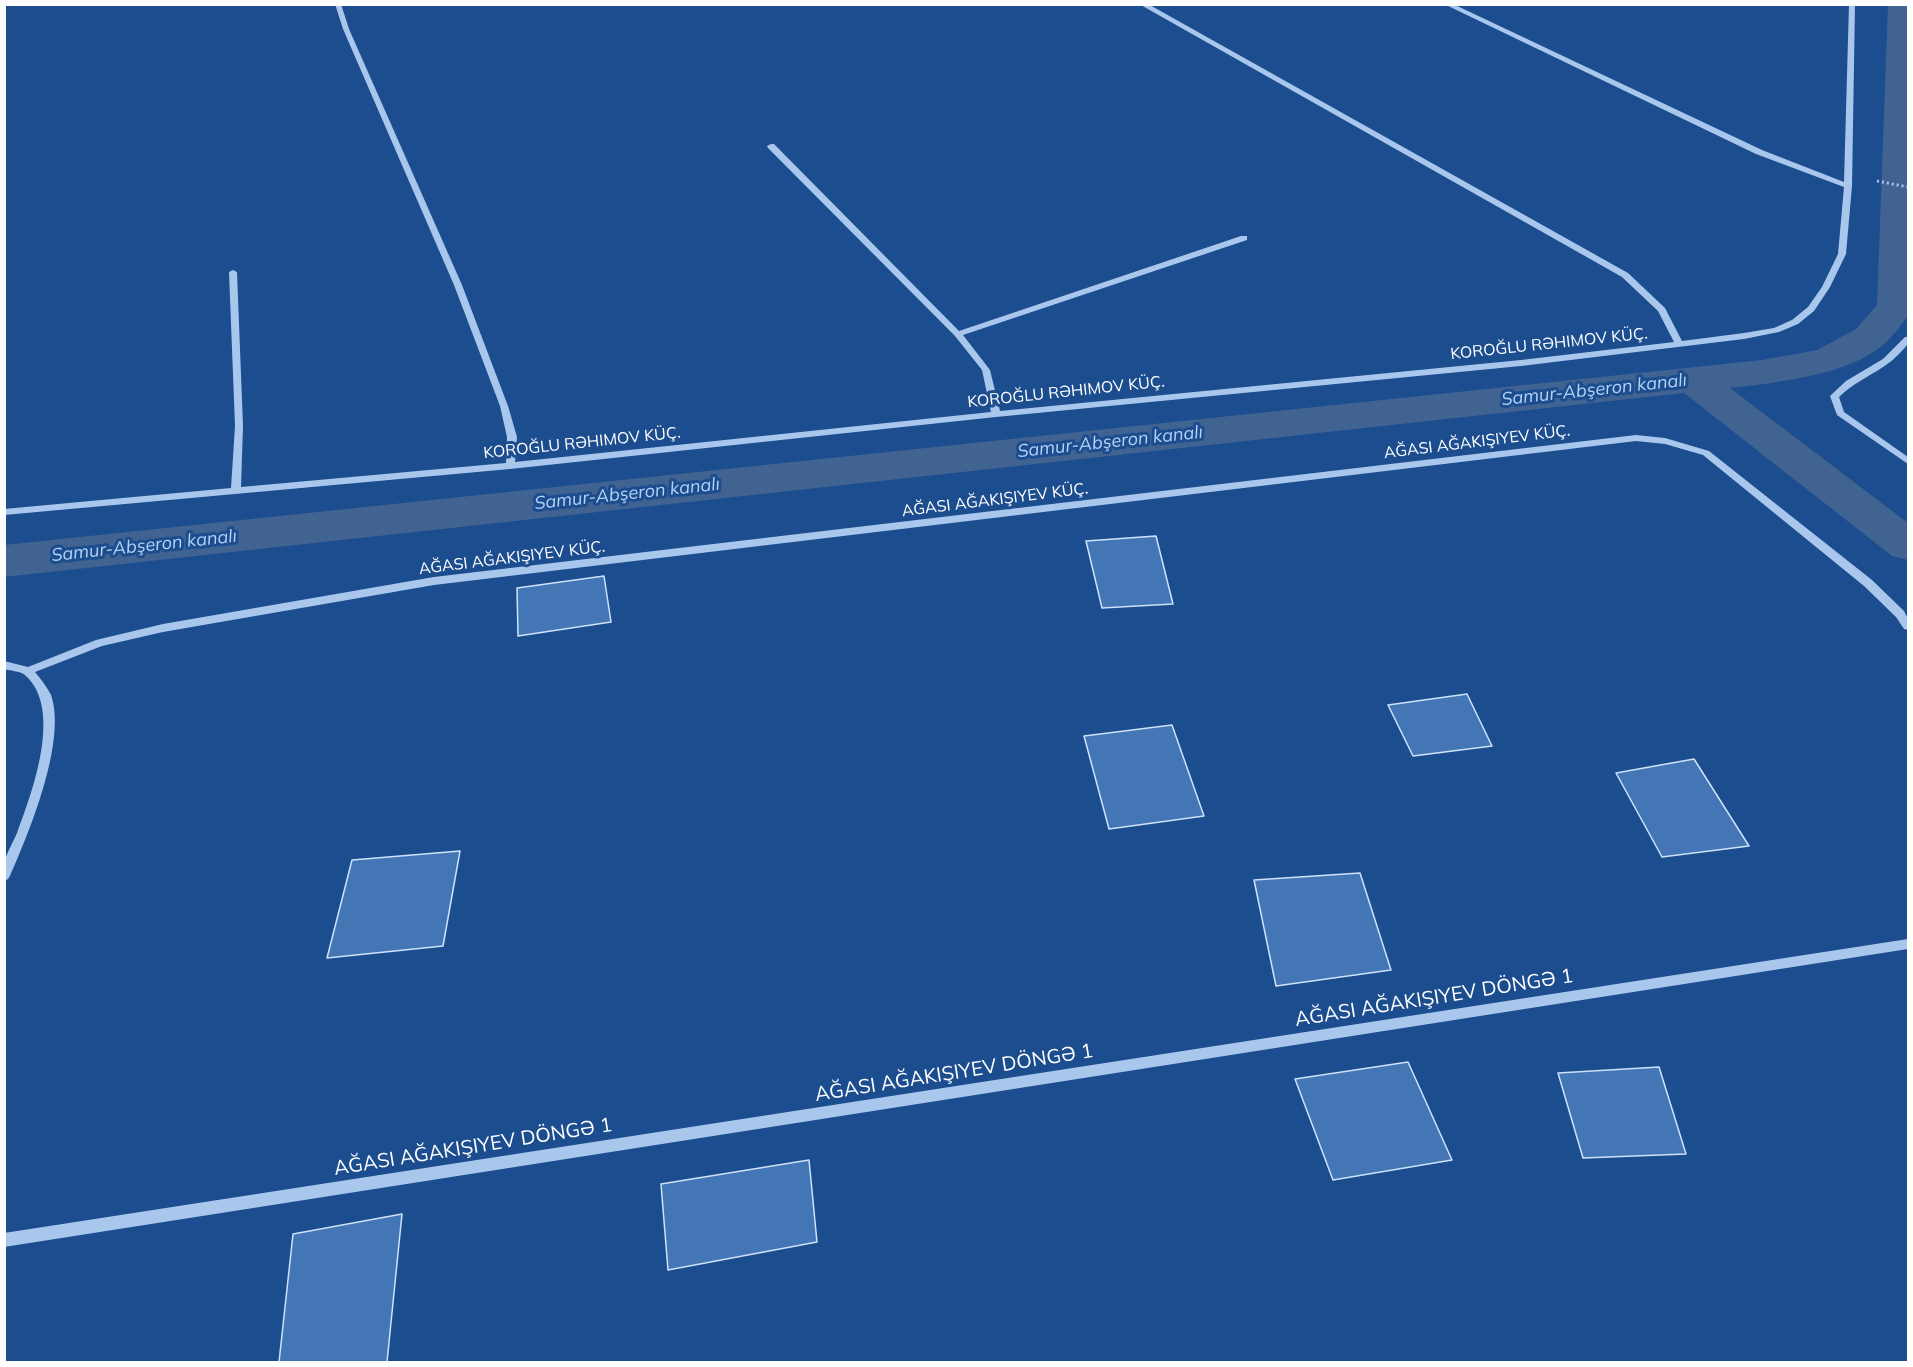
<!DOCTYPE html>
<meta charset="utf-8">
<style>
body{margin:0}
#map{position:relative;width:1913px;height:1367px;overflow:hidden;background:#1c4d8e;font-family:Mulish,sans-serif}
canvas{display:block}
.frame{position:absolute;inset:0;border:6px solid #fff;pointer-events:none}
</style>
<div id="map">
<canvas width="1913" height="1367"></canvas>
<div class="frame"></div>
</div>
<script>
const c = document.querySelector('canvas').getContext('2d');
c.lineJoin = 'round';
function fill(path, color) { c.fillStyle = color; c.fill(path, 'evenodd'); }
function stroke(path, color, width, dash) { c.strokeStyle = color; c.lineWidth = width; c.lineCap = dash ? 'butt' : 'round'; c.setLineDash(dash || []); c.stroke(path); }
function write(font, color, halo, rows, align = 'center') {
  c.font = font + ' Mulish,sans-serif'; c.lineWidth = 6; c.setLineDash([]); c.textBaseline = 'middle'; c.strokeStyle = halo; c.fillStyle = color; for (const [text, x, y, turn = 0] of rows) {
    c.save(); c.translate(x, y); c.rotate((+turn || 0) * Math.PI / 180); c.textAlign = isNaN(turn) ? turn : align; if (halo) c.strokeText(text, 0, 0); c.fillText(text, 0, 0); c.restore();
  }
}
const canal = new Path2D(`
 M1888,4H1908V316C1901,325 1893,336 1884,344C1850,375 1775,383 1730,388L1908,523V560L1892,556L1684,393L4,577V545L1762,360L1817,350L1856,329L1877,305Z`);
const building = new Path2D(`
 M1156,536L1173,604L1102,608L1086,541Z
 M604,576L611,622L518,636L517,588Z
 M1467,694L1492,746L1413,756L1388,705Z
 M1172,725L1204,816L1109,829L1084,736Z
 M1694,759L1749,846L1662,857L1616,773Z
 M460,851L443,946L327,958L352,860Z
 M1360,873L1391,970L1276,986L1254,880Z
 M1408,1062L1452,1160L1333,1180L1295,1079Z
 M1659,1067L1686,1154L1583,1158L1558,1073Z
 M809,1160L817,1242L668,1270L661,1184Z
 M402,1214L387,1362H279L293,1234Z`);
const path = new Path2D(`
 M1877,181L1908,187`);
const minor = new Path2D(`
 M335,4H341L349,29L462,285L508,406L517,437L515,462L991,412L982,370L955,336L768,148L767,146L771,144H774L959,331L1241,236H1247V240L963,335L990,370L1000,411L1521,360L1674,342L1658,311L1622,277L1139,4H1148L1628,273L1665,308L1682,341L1744,333L1774,328L1792,320L1808,307L1822,287L1838,254L1844,187L1756,154L1444,4H1453L1762,150L1844,182L1849,4H1855L1852,186L1846,254L1830,287L1814,311L1798,324L1779,332L1744,339L1521,366L996,417L510,469L4,515V509L231,488L235,426L229,272L233,270L237,272L243,426L241,487L506,463L507,437L500,406L454,285L343,29Z
 M1905,337H1908V344C1901,352 1893,361 1883,367C1868,377 1852,384 1839,397L1844,412L1908,457V464L1837,415L1830,396L1846,381L1883,359Z
 M1636,435L1665,438L1709,451L1872,580L1904,611L1908,619V630L1904,629L1896,617L1864,586L1703,455L1665,444L1636,441L434,585L163,632L102,646L35,672C41,679 47,687 51,695C67,741 29,833 10,876L8,879L4,881C4,875 3,868 4,862C7,853 13,842 17,833C32,793 63,710 26,676C21,671 11,671 4,669V661L28,667L96,640L163,624L434,577Z
 M1908,939V949L4,1247V1233Z`);
const streetNames = [
 ["KOROĞLU RƏHIMOV KÜÇ.",1549,344,-6],
 ["KOROĞLU RƏHIMOV KÜÇ.",1066,392,-6],
 ["AĞASI AĞAKIŞIYEV KÜÇ.",1477,442,-7],
 ["KOROĞLU RƏHIMOV KÜÇ.",582,443,-6],
 ["AĞASI AĞAKIŞIYEV KÜÇ.",995,500,-7],
 ["AĞASI AĞAKIŞIYEV KÜÇ.",512,558,-7]
];
const waterNames = [
 ["Samur-Abşeron kanalı",1594,390,-6],
 ["Samur-Abşeron kanalı",1110,442,-6],
 ["Samur-Abşeron kanalı",627,494,-6],
 ["Samur-Abşeron kanalı",144,546,-6]
];
const nearStreetnames = [
 ["AĞASI AĞAKIŞIYEV DÖNGƏ 1",1434,998,-9],
 ["AĞASI AĞAKIŞIYEV DÖNGƏ 1",954,1073,-9],
 ["AĞASI AĞAKIŞIYEV DÖNGƏ 1",473,1147,-9]
];
fill(canal, '#406392');
fill(building, '#4476b6');
stroke(building, '#cfe2fa', 1.5);
stroke(path, '#a9c7ed', 3, [2, 3]);
fill(minor, '#a9c7ed');
write('16px', '#fff', '#1c4d8e', streetNames);
write('italic 18px', '#b5d1f5', '#1c4d8e', waterNames);
write('20px', '#fff', '#1c4d8e', nearStreetnames);
</script>
